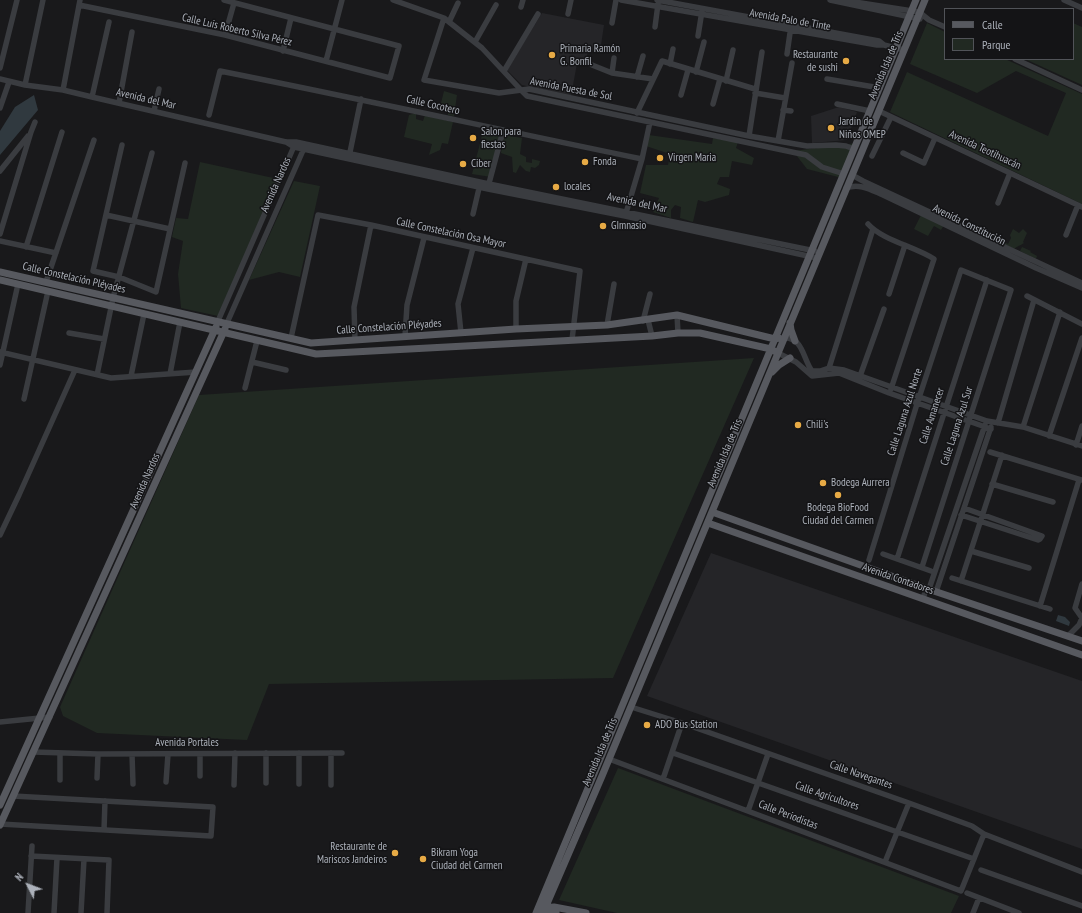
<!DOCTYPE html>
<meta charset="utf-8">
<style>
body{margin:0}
#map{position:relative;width:1082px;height:913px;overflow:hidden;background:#19191b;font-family:"PT Sans Narrow",sans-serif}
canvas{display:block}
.legend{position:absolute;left:944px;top:8px;width:130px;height:52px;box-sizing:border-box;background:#141416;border:1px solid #515358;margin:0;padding:5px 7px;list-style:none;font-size:12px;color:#acb1ba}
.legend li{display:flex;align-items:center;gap:8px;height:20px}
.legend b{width:20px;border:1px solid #515358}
.north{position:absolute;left:8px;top:865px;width:40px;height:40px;-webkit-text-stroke:3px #141416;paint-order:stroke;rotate:312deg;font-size:11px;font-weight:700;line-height:16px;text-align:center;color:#acb1ba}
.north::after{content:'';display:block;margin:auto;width:14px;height:18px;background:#acb1ba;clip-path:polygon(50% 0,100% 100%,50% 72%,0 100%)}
</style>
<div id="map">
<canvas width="1082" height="913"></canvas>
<ul class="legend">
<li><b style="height:5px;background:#57595f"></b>Calle</li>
<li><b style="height:11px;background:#212922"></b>Parque</li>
</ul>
<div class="north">N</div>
</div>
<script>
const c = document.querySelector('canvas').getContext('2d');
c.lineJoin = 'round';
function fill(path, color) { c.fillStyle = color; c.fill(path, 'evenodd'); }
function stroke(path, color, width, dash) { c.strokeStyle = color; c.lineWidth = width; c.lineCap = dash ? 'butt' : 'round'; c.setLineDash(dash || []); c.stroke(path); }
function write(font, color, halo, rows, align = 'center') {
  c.font = font + ' "PT Sans Narrow",sans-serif'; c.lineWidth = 3; c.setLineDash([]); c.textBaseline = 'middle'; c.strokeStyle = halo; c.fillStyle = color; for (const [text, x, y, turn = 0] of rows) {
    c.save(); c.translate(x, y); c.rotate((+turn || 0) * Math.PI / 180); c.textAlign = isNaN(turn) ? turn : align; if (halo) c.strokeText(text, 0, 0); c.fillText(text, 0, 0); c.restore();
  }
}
const built = new Path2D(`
 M542,13L604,25L600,52L588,50L586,62L578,58L571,96L522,85L507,70Z
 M839,107L857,112L847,140L812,143L811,116Z
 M711,553L1082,681V849L647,696Z`);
const green = new Path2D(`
 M927,23L945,32V59H1005L1082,94V204L890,112L907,72L1048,136L1066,93L1016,71L977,93L910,64Z
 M1073,23L1082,27V85L1025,59H1073Z
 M444,91L457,95L454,116L448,115V108L440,107Z
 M416,113V119L423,121L425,115L453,122L448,144L442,143L440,150L429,155L432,144L404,137L409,115Z
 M482,127L503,131L491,177L472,174L483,132Z
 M504,135L522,138L520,154L526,157V162L532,163V159L540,161L539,165L535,168L531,167L530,172L526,171L520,165L516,173L513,172L512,157L501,153Z
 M649,135L712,144L713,138L738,142L736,148L754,158L752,165L732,161L729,177H720L717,184L730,189L729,195L705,202L698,200L693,222L680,218L681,207L675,205L671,210V218L653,212L659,198L640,193L646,165H668L670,154L646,146Z
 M857,143L842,178L807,169L793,151Z
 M200,162L278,179L218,316L181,308L178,274L183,241L172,237L176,218L188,219Z
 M294,181L320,186L300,277L279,272L249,280Z
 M921,215L944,225L941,230L934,226L928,236L914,229Z
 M1013,229L1019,233L1023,229L1027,233L1023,242L1024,243C1020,246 1017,246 1014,249L986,235L987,234L1008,244L1011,238L1010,235Z
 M1022,247L1031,251L1030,252L1037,256L1036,259L1020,251Z
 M754,358L613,678L269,684L247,740L97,733L63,716L60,707L199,395Z
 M618,768L959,896L951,913H617L559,900Z`);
const water = new Path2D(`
 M34,95L38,110L0,155V131L15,107Z
 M1058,615L1065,617L1070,622L1069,626L1056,621Z`);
const minor = new Path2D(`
 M393,0L444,18L482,48L521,90L527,96L806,155L822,167L844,174
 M621,0L877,45H884
 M657,0L879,41L884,45L904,50
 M830,0L920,19
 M842,0L919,12L929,20L945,27
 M1064,0L1082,8
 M79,5L225,35L390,78L399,46L224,0
 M521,7L523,0
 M568,14L571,0
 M444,18L424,80L499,93L529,89L749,136L807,146L836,145L846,146L854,149
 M449,22L458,3
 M612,23L616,0
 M655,27L658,4
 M225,35L234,3
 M698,36L702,11
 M475,42L496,5
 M283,51L291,18
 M787,54L791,26
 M1015,59L1082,90
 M326,61L342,0
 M670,64L673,49
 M592,65L612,73L653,79
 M0,68L17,0
 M504,71L538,14
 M696,72L704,42
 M612,73L614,58
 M637,77L643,56
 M0,79L25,85L63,90L92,97L286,142L294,147L488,189L625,216L817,258
 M827,79L880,88
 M726,81L733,50
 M25,85L43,0
 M63,90L80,0
 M755,93L785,98
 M681,95L688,70
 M92,97L109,22
 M119,103L132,32
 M713,104L720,79
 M837,104L870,111
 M0,108L9,82
 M783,110L791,111
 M154,111L159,89
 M879,111L1082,207
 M637,113L662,61L755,89
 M209,115L220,71C361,99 501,130 642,159
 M749,136L762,52
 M778,141L792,63
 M287,142H296L489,184L815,251
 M122,145L93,271L119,277L156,292L185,163
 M903,153L924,163L935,138
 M872,156L891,117
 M349,157L361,99
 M0,171L28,136
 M852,175L863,181L1082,283
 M488,187L503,131
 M846,188C860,183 871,190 883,195L1036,268L1082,288
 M998,203L1010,173
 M626,213L642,159L650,122
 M473,214L480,184
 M106,215L170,229
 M868,224C882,240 916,247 934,259L891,389
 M0,234L31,132L35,122
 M1066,235L1078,205
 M0,241L56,253
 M26,247L62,132
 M46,282L94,140
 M889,294L905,245
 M1027,296L1082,324
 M677,315L678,333
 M648,320L652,336
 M218,321L295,144
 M643,321L650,294
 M227,323L305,146
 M607,325L614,284
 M516,329V301L526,259
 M69,333L104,339
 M461,333L458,304L473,248
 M405,336L407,305L424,238
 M291,338L318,215L371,225L580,271L572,340
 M784,338C803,337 803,359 812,371H820L829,368L844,370L987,421L1023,427L1082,446
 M355,340L354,307L371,225
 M0,352L111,378L196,372
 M778,353L796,362L812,376L839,373L889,393L991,429
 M252,362L286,370
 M0,365L18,284
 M829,368L873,229
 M170,374L180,322
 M97,375L113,298L152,153
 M131,376L144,314
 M859,379L884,309
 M245,388L257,341
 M24,399L48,291
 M998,423L1034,300
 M1023,427L1060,312
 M1049,436L1082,338
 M1076,445L1082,426
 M990,452L1082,480
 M992,484L1053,502
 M961,515L1038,540L1040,539L1042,536L964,508
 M0,535L19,495L75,370
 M971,551L1029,568
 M883,554L931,571
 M897,559L987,280
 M869,560L917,404L961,270L1011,290L922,567
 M952,578L1050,609
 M961,581L1002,455
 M1082,584L1075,608L1082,618
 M936,592L991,427
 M923,599L925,592L929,589L985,425
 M1040,606L1079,480
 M1068,636L1079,625L1082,618
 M631,707L682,723L909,803L972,826L984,834L1082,872
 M0,722L50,717
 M33,752L98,754L342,753
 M266,753V783
 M673,753L974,859
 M132,754L133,784
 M609,759L961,891L984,834
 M200,776V754
 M97,778L98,754
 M663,779L682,723
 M60,780V753
 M166,782L168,754
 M299,784V753
 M234,785L235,753
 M331,785V753
 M748,811L768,754
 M0,824L211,836L213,807L13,796
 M104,830L105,801
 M31,856L109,860L107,913
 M885,862L909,803
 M981,870L1082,906
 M967,893L1019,913
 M28,913L32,846
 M54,913L57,858
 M81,913L84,859
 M973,913L979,898`);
const major = new Path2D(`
 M0,272L311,343L516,329L607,325L677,315L775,339L779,338
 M0,280L316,354L652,336L678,333H700L771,349L774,351
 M790,323L791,330L795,341
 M772,372L779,365L790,358
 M712,512L922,587L1082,641
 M708,523L1082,655
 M0,805L216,327
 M0,825L225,329
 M545,905L550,911L556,913
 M543,908L554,907L586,913
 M536,913L916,0
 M543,913L602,776L925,0`);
const markers = [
 [552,55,4,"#e7aa45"],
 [846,61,4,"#e7aa45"],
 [831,128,4,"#e7aa45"],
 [473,138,4,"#e7aa45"],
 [660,158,4,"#e7aa45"],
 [585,162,4,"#e7aa45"],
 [463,164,4,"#e7aa45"],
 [556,187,4,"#e7aa45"],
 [603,226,4,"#e7aa45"],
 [798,425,4,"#e7aa45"],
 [823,483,4,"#e7aa45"],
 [838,495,4,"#e7aa45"],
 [647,725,4,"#e7aa45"],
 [395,853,4,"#e7aa45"],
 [423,859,4,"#e7aa45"]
];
const streetNames = [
 ["Avenida Palo de Tinte",790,20,10],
 ["Calle Luis Roberto Silva Pérez",237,30,13],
 ["Avenida Isla de Tris",886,65,-67],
 ["Avenida Puesta de Sol",571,89,11],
 ["Avenida del Mar",146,99,13],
 ["Calle Cocotero",433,105,13],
 ["Avenida Teotihuacán",985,150,25],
 ["Avenida Nardos",276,185,-66],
 ["Avenida del Mar",637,203,12],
 ["Avenida Constitución",969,225,26],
 ["Calle Constelación Osa Mayor",451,233,12],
 ["Calle Constelación Pléyades",74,278,13],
 ["Calle Constelación Pléyades",389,327,-4],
 ["Calle Laguna Azul Norte",905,412,-72],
 ["Calle Amanecer",932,416,-72],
 ["Calle Laguna Azul Sur",957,426,-72],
 ["Avenida Isla de Tris",725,453,-67],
 ["Avenida Nardos",145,481,-66],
 ["Avenida Contadores",898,579,19],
 ["Avenida Portales",187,743],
 ["Avenida Isla de Tris",600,752,-67],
 ["Calle Navegantes",861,775,19],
 ["Calle Agricultores",827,796,19],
 ["Calle Periodistas",788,815,21]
];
const poiNames = [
 ["Primaria Ramón",560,49],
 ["G. Bonfil",560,62],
 ["Restaurante",838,55,"right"],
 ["de sushi",838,68,"right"],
 ["Jardín de",839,122],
 ["Niños OMEP",839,135],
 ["Salon para",481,132],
 ["fiestas",481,145],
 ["Virgen Maria",668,158],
 ["Fonda",593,162],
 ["Ciber",471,164],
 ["locales",564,187],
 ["GImnasio",611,226],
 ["Chili's",806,425],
 ["Bodega Aurrera",831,483],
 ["Bodega BioFood",838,508,"center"],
 ["Ciudad del Carmen",838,521,"center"],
 ["ADO Bus Station",655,725],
 ["Restaurante de",387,847,"right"],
 ["Mariscos Jandeiros",387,860,"right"],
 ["Bikram Yoga",431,853],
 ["Ciudad del Carmen",431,866]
];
fill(built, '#252528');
fill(green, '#212922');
fill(water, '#30393f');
stroke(minor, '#3a3c40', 5.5);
stroke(major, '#57595f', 7);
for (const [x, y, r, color] of markers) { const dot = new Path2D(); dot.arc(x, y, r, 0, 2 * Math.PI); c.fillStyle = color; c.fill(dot); stroke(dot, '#141416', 1.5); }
write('11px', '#acb1ba', '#141416', streetNames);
write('11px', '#acb1ba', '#141416', poiNames, 'left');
</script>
